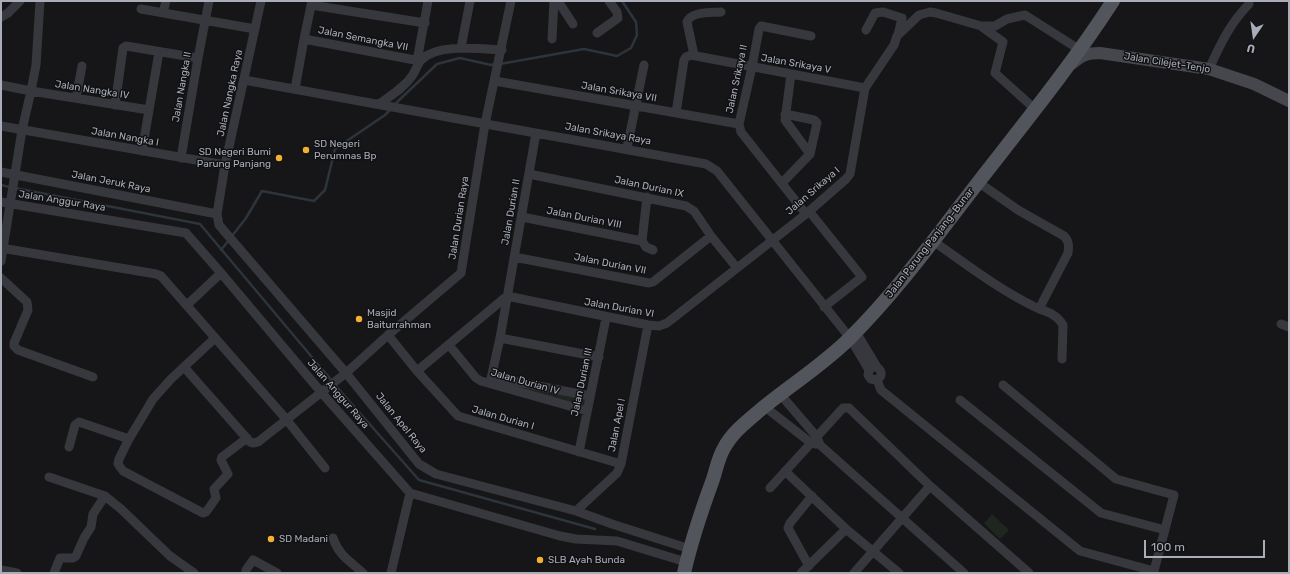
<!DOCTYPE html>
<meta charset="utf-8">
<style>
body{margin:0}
#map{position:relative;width:1290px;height:574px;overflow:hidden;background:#161618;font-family:Rubik,sans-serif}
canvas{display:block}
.frame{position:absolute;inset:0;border:2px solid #a8adb8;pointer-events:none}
.north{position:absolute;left:1234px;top:16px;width:40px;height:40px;-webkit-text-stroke:3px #111113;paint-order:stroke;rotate:193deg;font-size:11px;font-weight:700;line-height:16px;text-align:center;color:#a8adb8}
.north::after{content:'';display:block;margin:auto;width:14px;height:18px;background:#a8adb8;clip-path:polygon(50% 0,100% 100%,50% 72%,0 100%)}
.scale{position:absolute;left:1144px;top:540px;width:121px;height:18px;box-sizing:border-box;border:2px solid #a8adb8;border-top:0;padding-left:5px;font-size:12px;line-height:14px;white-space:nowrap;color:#a8adb8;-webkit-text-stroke:3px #111113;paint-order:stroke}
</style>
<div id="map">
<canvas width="1290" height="574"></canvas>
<div class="frame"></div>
<div class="north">U</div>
<div class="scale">100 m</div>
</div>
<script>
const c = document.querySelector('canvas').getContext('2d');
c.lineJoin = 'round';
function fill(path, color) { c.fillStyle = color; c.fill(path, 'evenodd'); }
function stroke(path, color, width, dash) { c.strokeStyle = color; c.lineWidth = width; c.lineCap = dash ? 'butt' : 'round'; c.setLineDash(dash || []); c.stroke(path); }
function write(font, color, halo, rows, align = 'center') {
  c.font = font + ' Rubik,sans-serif'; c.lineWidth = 3; c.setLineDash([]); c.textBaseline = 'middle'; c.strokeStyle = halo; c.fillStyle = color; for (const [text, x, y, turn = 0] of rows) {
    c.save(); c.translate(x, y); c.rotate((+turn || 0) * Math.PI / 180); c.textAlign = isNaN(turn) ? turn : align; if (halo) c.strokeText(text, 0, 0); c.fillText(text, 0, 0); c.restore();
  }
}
const green = new Path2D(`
 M492,377L590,396L587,411L490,383Z
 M992,514L1009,530L1000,539L984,523Z`);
const stream = new Path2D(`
 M500,64L584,49L617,56L631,48L637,35L636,22L622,1
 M394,105L437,64L460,58L491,65L495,64
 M1,185L10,187
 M15,188L200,224L332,381
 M232,236L246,218L262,191L314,201L325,190L335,149L385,115L391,109
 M221,250L229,240
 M335,385L419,480L595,529`);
const street = new Path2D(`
 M261,1L225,165L217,214L219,225L346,373L419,464L436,474L576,511L612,524L690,549
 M558,1L573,24
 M311,5L425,23
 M141,9L255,29
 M163,13L166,1
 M1,17L8,13L20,1
 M981,26L1003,42L995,73L1035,109
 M866,30L875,13L883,12L902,18L898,35
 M597,33L618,18L617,12L609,1
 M304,39L420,61
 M552,39L554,1
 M461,48L470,1
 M694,55L687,22C691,11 711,13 721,12
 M417,61L428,1
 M1209,69C1221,43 1229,25 1249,4
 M791,74L785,120L810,154
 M244,80L706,164L717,171L850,338L869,370
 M495,81L739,124
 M1,85L31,91L149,110
 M295,89L304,39L312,1
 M76,98L82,66
 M379,104C390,96 404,88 412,76C415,72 417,65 421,60C438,43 479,49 502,50
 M115,105L123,48L126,46L198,58
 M676,113L684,60L686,57L691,55L865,88
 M1,126L225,165
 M627,148L644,65
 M142,151L159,52
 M181,158L198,58L209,1
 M1,172L217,214
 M529,174L686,206L694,211L711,236L737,268
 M978,182L1018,210L1064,236C1069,241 1069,246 1068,253L1039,309
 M782,183L810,154L817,123L814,120L785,114
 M647,197L642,241L646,247L653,250
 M1,202L186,233L221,273L321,392L410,493L560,536L576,539L617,541L686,562
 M809,211L862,277L824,307
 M806,214L741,132L739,124L752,67L759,29L761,26L811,36
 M522,217L642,241
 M933,241C966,264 998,289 1035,307C1046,312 1056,313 1063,325L1062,359
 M1,248L156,274L161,276L286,419L325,468
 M514,257L649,283L653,282L711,236
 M1,261L22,130L31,91L36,65L40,1
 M1,278L27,302L28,310L14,343V346L18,350L93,377
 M187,305L221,273
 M1281,324L1289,327
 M856,332L877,367C883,372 882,376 877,380L871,379L868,375L869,370L873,367H877
 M388,335L417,371L458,416L621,464
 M500,338L599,357
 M449,345L476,378L481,381L587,411
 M184,367L250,442L253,443L258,442L346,373L388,335L461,273L485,124L511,1
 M417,371L507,296L648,325L659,326L667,323L806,214L846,179L850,174L865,88L894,45L897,36L919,15L930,12L936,13L981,26H995L1007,19L1025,15L1080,50
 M492,377L590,396
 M877,380L881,390L1080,551L1154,571L1174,495L1116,479L1003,385
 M490,383L500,338L536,133
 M780,394L817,437L820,445L964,573
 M960,400L1101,513L1165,530
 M765,407L811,443L816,444
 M129,439L119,459L118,464L123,471L203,513L206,512L216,498L214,489L228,474L221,460L222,457L247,438
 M69,447L75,425L79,422L129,439L153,399L171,379L215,338
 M579,452L606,318
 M786,472L846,529L899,573
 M49,477L105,496L121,509L170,556L194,573
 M770,488L843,408H849L930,486L1029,573
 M576,511L617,473L621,464L648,325
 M333,538C339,556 350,561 363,573
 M809,566L788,528L790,523L812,496
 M1,570L17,573
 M54,573L60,558H73L76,556L84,538L91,527L93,514L105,496
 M246,573V570L253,560L277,573
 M391,573L410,493
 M801,573L846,529
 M854,573L930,486`);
const secondary = new Path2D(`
 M1073,63C1082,55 1088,53 1100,53L1209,69L1254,84L1289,101`);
const primary = new Path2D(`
 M684,573C691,542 701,512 712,482C716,471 718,458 724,448C732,433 746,422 759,411C789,386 823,365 850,338C899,289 938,234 980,180C1026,121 1073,63 1113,1`);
const markers = [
 [306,150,4,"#f2b134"],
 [279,158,4,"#f2b134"],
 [359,319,4,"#f2b134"],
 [271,539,4,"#f2b134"],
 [540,560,4,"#f2b134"]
];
const streetNames = [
 ["Jalan Semangka VII",363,39,11],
 ["Jalan Cilejet–Tenjo",1167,63,9],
 ["Jalan Srikaya V",796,64,10],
 ["Jalan Srikaya II",737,79,-78],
 ["Jalan Nangka II",182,87,-80],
 ["Jalan Nangka IV",92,90,9],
 ["Jalan Srikaya VII",619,92,10],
 ["Jalan Nangka Raya",230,93,-78],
 ["Jalan Srikaya Raya",608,134,10],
 ["Jalan Nangka I",125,137,10],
 ["Jalan Jeruk Raya",111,182,11],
 ["Jalan Durian IX",649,187,12],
 ["Jalan Srikaya I",813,191,-41],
 ["Jalan Anggur Raya",62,201,9],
 ["Jalan Durian II",511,212,-80],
 ["Jalan Durian Raya",459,218,-81],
 ["Jalan Durian VIII",584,218,11],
 ["Jalan Parung Panjang–Bunar",930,243,-52],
 ["Jalan Durian VII",610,264,11],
 ["Jalan Durian VI",619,308,10],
 ["Jalan Durian IV",525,382,16],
 ["Jalan Durian III",582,382,-78],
 ["Jalan Anggur Raya",338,394,49],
 ["Jalan Durian I",503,418,16],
 ["Jalan Apel Raya",401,423,51],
 ["Jalan Apel I",617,425,-79]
];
const poiNames = [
 ["SD Negeri",314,144],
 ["Perumnas Bp",314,156],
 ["SD Negeri Bumi",271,152,"right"],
 ["Parung Panjang",271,164,"right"],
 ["Masjid",367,313],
 ["Baiturrahman",367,325],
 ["SD Madani",279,539],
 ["SLB Ayah Bunda",548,560]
];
fill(green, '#1e261f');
stroke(stream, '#2c353c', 2.5);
stroke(street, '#37383d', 9);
stroke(secondary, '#45474d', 12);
stroke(primary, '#53555c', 14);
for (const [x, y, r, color] of markers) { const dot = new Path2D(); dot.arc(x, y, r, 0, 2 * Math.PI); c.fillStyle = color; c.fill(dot); stroke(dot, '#111113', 1.5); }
write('10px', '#a8adb8', '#111113', streetNames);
write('10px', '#a8adb8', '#111113', poiNames, 'left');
</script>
